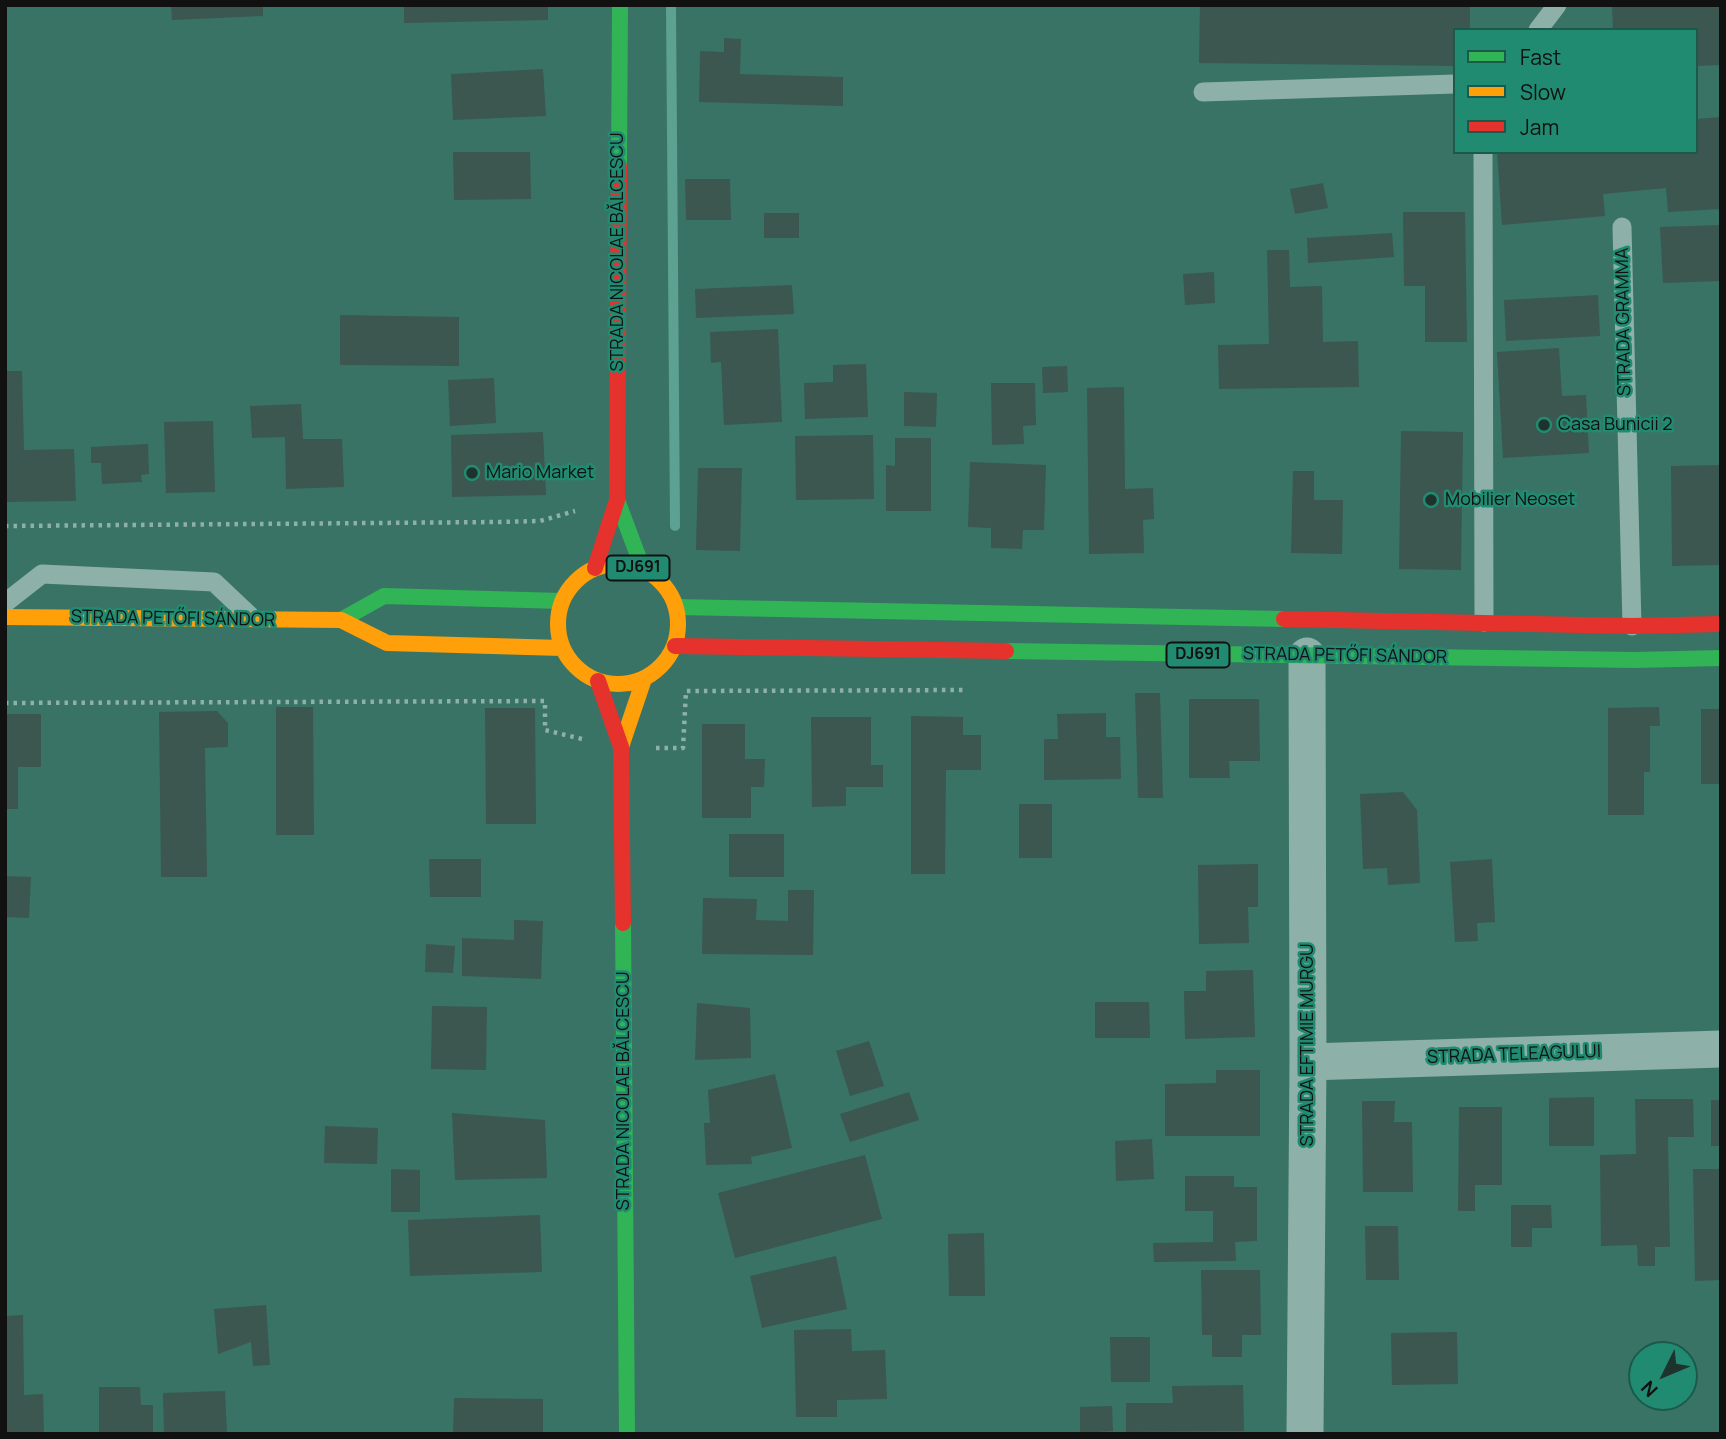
<!DOCTYPE html>
<meta charset="utf-8">
<style>
body{margin:0}
#map{position:relative;width:1726px;height:1439px;overflow:hidden;background:#397365;font-family:Manrope,sans-serif}
canvas{display:block}
.frame{position:absolute;inset:0;border:7px solid #111;pointer-events:none}
.legend{position:absolute;left:1453px;top:28px;width:245px;height:126px;box-sizing:border-box;background:#218b72;border:2px solid #1b5a4b;margin:0;padding:9px 12px;list-style:none;font-size:21px;color:#111}
.legend li{display:flex;align-items:center;gap:14px;height:35px}
.legend b{width:35px;border:2px solid #1b5a4b}
.north{position:absolute;left:1628px;top:1341px;width:70px;height:70px;box-sizing:border-box;background:#218b72;border:2px solid #1b5a4b;border-radius:50%;rotate:227deg;font-size:19px;font-weight:700;line-height:28px;text-align:center;color:#111}
.north::after{content:'';display:block;margin:auto;width:24px;height:32px;background:#1f332e;clip-path:polygon(50% 0,100% 100%,50% 72%,0 100%)}
</style>
<div id="map">
<canvas width="1726" height="1439"></canvas>
<div class="frame"></div>
<ul class="legend">
<li><b style="height:9px;background:#30b455"></b>Fast</li>
<li><b style="height:9px;background:#ff9f0a"></b>Slow</li>
<li><b style="height:9px;background:#e5322d"></b>Jam</li>
</ul>
<div class="north">N</div>
</div>
<script>
const c = document.querySelector('canvas').getContext('2d');
c.lineJoin = 'round';
function stroke(path, color, width, dash) { c.strokeStyle = color; c.lineWidth = width; c.lineCap = dash ? 'butt' : 'round'; c.setLineDash(dash || []); c.stroke(path); }
function fill(path, color) { c.fillStyle = color; c.fill(path, 'evenodd'); }
function write(font, color, halo, rows, align = 'center') {
  c.font = font + ' Manrope,sans-serif'; c.lineWidth = 5; c.setLineDash([]); c.textBaseline = 'middle'; c.strokeStyle = halo; c.fillStyle = color; for (const [text, x, y, turn = 0] of rows) {
    c.save(); c.translate(x, y); c.rotate((+turn || 0) * Math.PI / 180); c.textAlign = isNaN(turn) ? turn : align; if (halo) c.strokeText(text, 0, 0); c.fillText(text, 0, 0); c.restore();
  }
}
const stream = new Path2D(`
 M671,5L675,526`);
const building = new Path2D(`
 M171,5H263V16L172,20Z
 M404,5H548V20L404,23Z
 M1200,5H1470V30H1455V66L1199,63Z
 M1612,5H1721V65L1696,66V30H1613Z
 M724,38L741,39L740,74L843,77V106L699,102L700,51L724,52Z
 M543,69L546,116L453,120L451,74Z
 M1721,117V209L1668,212L1666,188L1603,194L1605,216L1502,225L1497,152H1696V119Z
 M453,152H530L531,199L454,200Z
 M685,179H730L731,220H686Z
 M1323,183L1328,208L1295,214L1290,189Z
 M1403,212H1465L1467,342H1425V286H1404Z
 M764,213H799V238H764Z
 M1721,225V281L1663,283L1660,227Z
 M1392,233L1394,257L1308,263L1307,238Z
 M1267,250H1289L1290,287L1322,286L1323,342L1358,341L1359,387L1219,389L1218,345L1269,344Z
 M1214,272L1215,303L1185,305L1183,274Z
 M792,285L794,314L696,318L695,289Z
 M1598,295L1600,336L1506,341L1504,300Z
 M340,315L459,317V366L340,365Z
 M778,329L782,422L724,425L721,362L711,363L710,332Z
 M1559,348L1562,396L1586,395L1589,453L1503,458L1497,352Z
 M866,364L868,417L805,419L804,383L833,382V365Z
 M1067,366L1068,392L1043,393L1042,367Z
 M5,371H22L24,450L74,449L76,501L5,502Z
 M494,378L496,423L450,426L448,380Z
 M991,383H1035L1036,425L1023,426L1024,444L992,445Z
 M1124,387L1125,489L1153,488L1154,519L1143,520L1144,553L1089,554L1087,388Z
 M904,392L937,393L936,427L904,426Z
 M301,404L303,439H342L344,487L286,489L285,437L252,438L250,406Z
 M213,421L215,492L166,493L164,422Z
 M1401,431L1463,432L1461,570L1399,569Z
 M543,432L546,495L452,497L451,435Z
 M873,435L874,499L796,500L795,436Z
 M895,438H931V511H886V465L895,466Z
 M148,444L149,474L141,475L142,482L102,484L101,463H91V447Z
 M970,462L1046,465L1044,530H1023L1022,549L991,548V528L968,527Z
 M1721,465V565L1672,566L1671,466Z
 M698,468H742L740,551L696,550Z
 M1293,471H1314V500H1343L1342,554L1291,553Z
 M1135,693H1160L1163,798H1138Z
 M1189,699H1259L1260,761H1229L1230,778H1189Z
 M276,707H313L314,835H276Z
 M1659,707L1660,726H1650V772H1644V815H1608V708Z
 M485,708H535L536,824H486Z
 M1701,709H1721L1720,784H1701Z
 M217,711L228,723V747L205,748L207,877H161L159,712Z
 M1106,713V737H1120L1121,779L1044,780V739H1058L1057,714Z
 M5,714H41V767H18V809H5Z
 M911,716L963,717V735H981V770H946L945,874H911Z
 M811,717H871V765H883V787H846V806L812,807Z
 M702,724H745V759H765L764,787H751V818H702Z
 M1403,792L1417,810L1420,883L1388,885L1387,868L1363,869L1360,794Z
 M1019,804H1052V858H1019Z
 M729,834H784V877H729Z
 M429,859H481V897H430Z
 M1492,859L1495,922L1477,923L1478,941L1455,942L1450,862Z
 M1258,864V907H1248L1249,943L1199,944L1198,865Z
 M5,876L31,877L29,918L5,917Z
 M788,890H814L813,955L702,954L703,898L757,899L756,920L788,921Z
 M514,920L543,921L541,979L462,976V938L514,940Z
 M426,944L455,946L453,973L425,972Z
 M1253,970L1255,1037L1185,1039L1184,991H1206V971Z
 M1095,1002H1149L1150,1038H1095Z
 M697,1003L750,1008L751,1058L695,1060Z
 M432,1006L487,1007L486,1070L431,1069Z
 M869,1041L884,1086L850,1096L836,1051Z
 M1216,1070H1260V1136H1165V1084L1216,1083Z
 M775,1074L792,1148L751,1157L752,1164L706,1165L704,1123H710L708,1090Z
 M909,1092L919,1120L850,1142L840,1114Z
 M1594,1097V1146H1549V1098Z
 M1635,1099H1693L1694,1137H1668L1670,1247H1655V1266H1638L1637,1245L1601,1246L1600,1155L1636,1154Z
 M1711,1100H1721V1146H1711Z
 M1362,1101H1395L1394,1122H1412L1413,1192H1363Z
 M1459,1107H1502V1185H1475V1211H1458Z
 M452,1113L545,1120L547,1178L455,1180Z
 M325,1126L378,1128L377,1164L324,1163Z
 M1152,1139L1154,1179L1116,1181L1115,1141Z
 M865,1155L882,1219L735,1258L718,1193Z
 M391,1169L420,1170V1212H391Z
 M1693,1169H1721V1280L1695,1281Z
 M1185,1176H1234V1187H1257V1241L1235,1242L1236,1261L1154,1262L1153,1243L1213,1242V1211H1185Z
 M1511,1205H1551L1552,1228H1532V1247H1511Z
 M540,1215L542,1272L410,1276L408,1220Z
 M1365,1226H1398L1399,1280H1366Z
 M984,1233L985,1296H949L948,1234Z
 M836,1256L847,1309L762,1328L750,1276Z
 M1201,1270H1260L1261,1335H1242V1357H1212V1335H1202Z
 M266,1305L270,1365L253,1366L251,1342L218,1354L214,1309Z
 M23,1315L24,1395L43,1394L44,1434H5V1316Z
 M851,1329L852,1351L885,1350L887,1399L837,1400V1417H796L794,1330Z
 M1457,1332L1458,1384L1392,1385L1391,1333Z
 M1110,1337H1150V1382H1111Z
 M1243,1385L1244,1431L1126,1432V1403H1173L1172,1386Z
 M99,1387H140L141,1405H153V1434H99Z
 M225,1391L227,1434H164L163,1393Z
 M454,1398L543,1399V1434H453Z
 M1112,1406L1113,1431L1080,1433V1407Z`);
const path = new Path2D(`
 M5,526L498,522L540,521L575,511
 M5,703L545,701V730L582,739
 M656,748H683L686,691L967,690`);
const lane = new Path2D(`
 M1538,30L1557,5
 M1203,92L1455,84
 M1483,152L1484,622
 M1622,227L1632,626
 M5,603L42,574L214,582L250,616`);
const street = new Path2D(`
 M1308,1062L1721,1049
 M1305,1434L1308,1062L1307,656`);
const fast = new Path2D(`
 M619,166L620,5
 M617,500L643,569
 M676,607L1284,619
 M341,620L384,596L562,601
 M1006,651L1634,660L1721,658
 M623,923L627,1434`);
const slow = new Path2D(`
 M558 624a60 60 0 1 1 120 0a60 60 0 1 1-120 0Z
 M5,617L341,620L387,643L562,648
 M621,747L644,679`);
const jam = new Path2D(`
 M595,568L617,500L619,166
 M1284,619L1632,626L1721,624
 M675,646L1006,651
 M598,681L621,747L623,923`);
const markers = [
 [1544,425,7,"#1f332e"],
 [472,473,7,"#1f332e"],
 [1431,500,7,"#1f332e"]
];
const shields = [
 [638,568,63],
 [1198,655,63]
];
const shieldNames = [
 ["DJ691",638,568],
 ["DJ691",1198,655]
];
const streetNames = [
 ["STRADA NICOLAE BĂLCESCU",618,252,-90],
 ["STRADA GRAMMA",1624,322,-91],
 ["STRADA PETŐFI SÁNDOR",173,619,1],
 ["STRADA PETŐFI SÁNDOR",1345,656,1],
 ["STRADA EFTIMIE MURGU",1308,1045,-90],
 ["STRADA TELEAGULUI",1514,1055,-2],
 ["STRADA NICOLAE BĂLCESCU",624,1091,-90]
];
const poiNames = [
 ["Casa Bunicii 2",1558,425],
 ["Mario Market",486,473],
 ["Mobilier Neoset",1445,500]
];
stroke(stream, '#5ca191', 10);
fill(building, '#3b574f');
stroke(path, '#8db0a8', 4.5, [3.5, 5]);
stroke(lane, '#8db0a8', 19);
stroke(street, '#8db0a8', 37);
stroke(fast, '#30b455', 16);
stroke(slow, '#ff9f0a', 16);
stroke(jam, '#e5322d', 16);
for (const [x, y, r, color] of markers) { const dot = new Path2D(); dot.arc(x, y, r, 0, 2 * Math.PI); c.fillStyle = color; c.fill(dot); stroke(dot, '#218b72', 2.5); }
for (const [x, y, w] of shields) { const box = new Path2D(); box.roundRect(x - w / 2, y - 12.5, w, 25, 5); c.fillStyle = '#218b72'; c.fill(box); stroke(box, '#111', 2); }
write('bold 16px', '#111', null, shieldNames);
write('18px', '#111', '#218b72', streetNames);
write('18px', '#111', '#218b72', poiNames, 'left');
</script>
